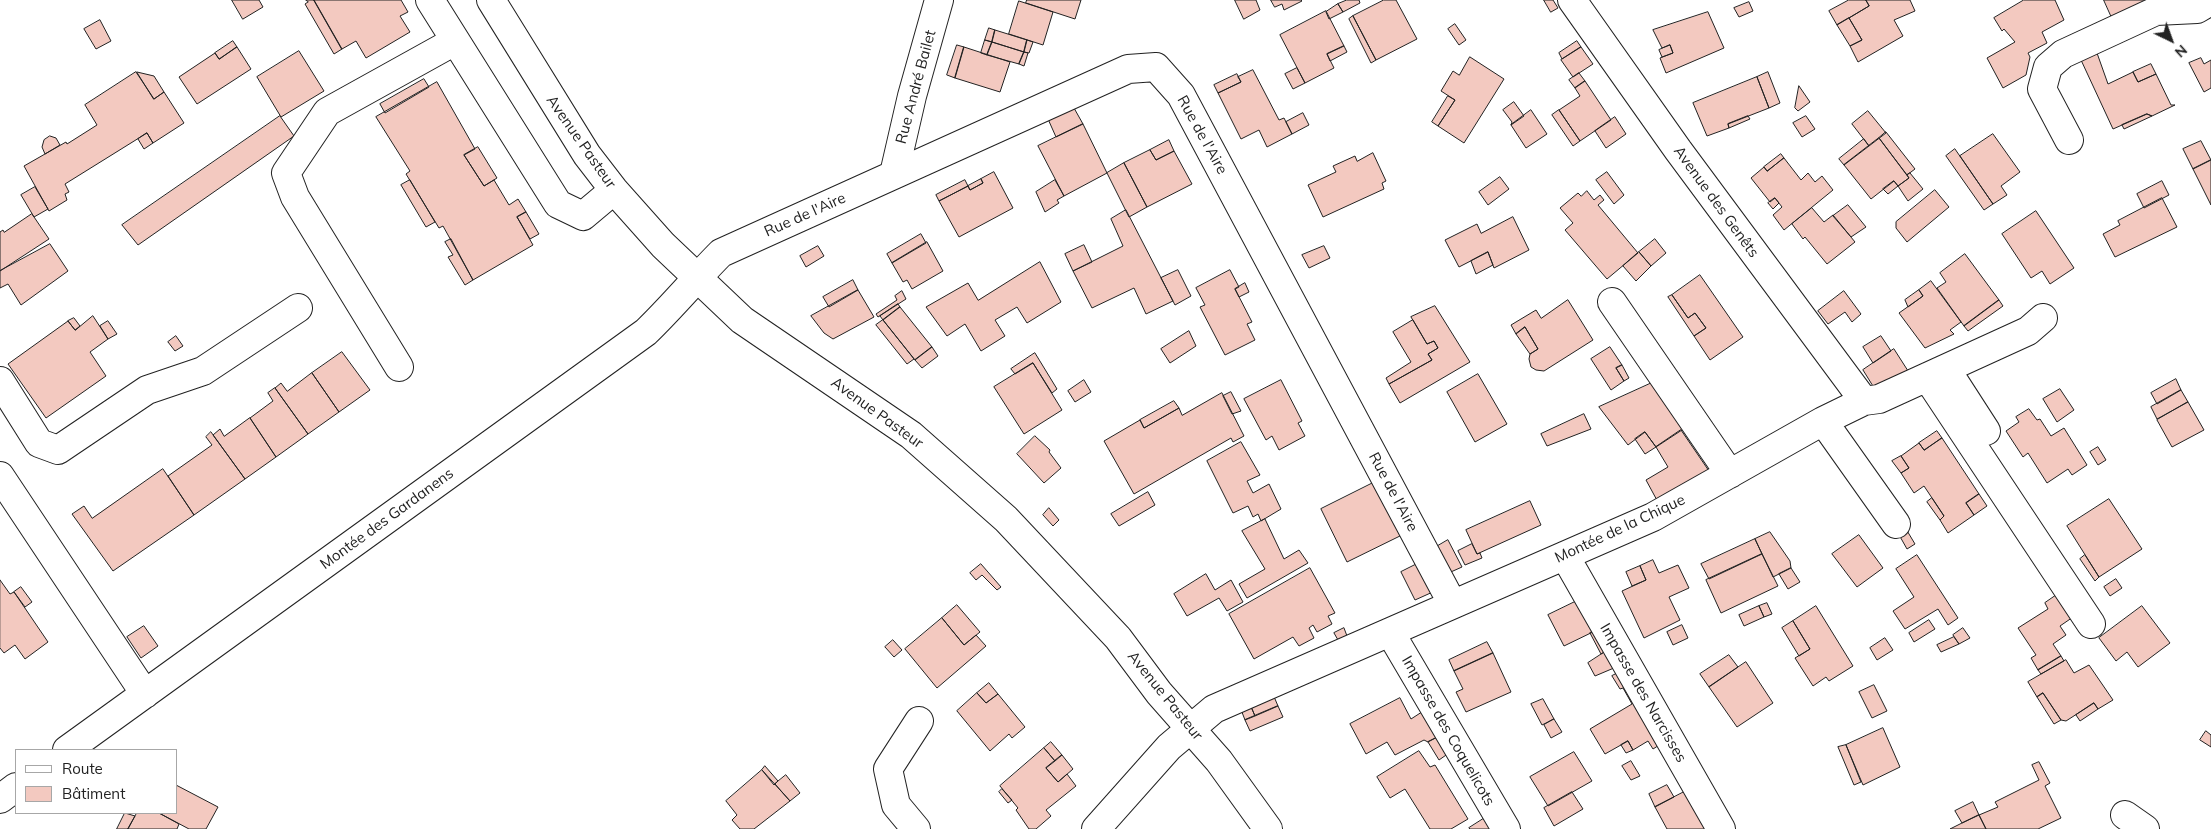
<!DOCTYPE html>
<meta charset="utf-8">
<style>
body{margin:0}
#map{position:relative;width:2211px;height:829px;overflow:hidden;background:#fff;font-family:Mulish,sans-serif}
canvas{display:block}
.legend{position:absolute;left:15px;top:749px;width:162px;height:65px;box-sizing:border-box;background:#fff;border:1px solid #a7a7a7;margin:0;padding:6px 9px;list-style:none;font-size:15px;color:#222}
.legend li{display:flex;align-items:center;gap:10px;height:25px}
.legend b{width:25px;border:1px solid #a7a7a7}
.north{position:absolute;left:2146px;top:15px;width:50px;height:50px;-webkit-text-stroke:4px #fff;paint-order:stroke;rotate:138deg;font-size:14px;font-weight:700;line-height:20px;text-align:center;color:#222}
.north::after{content:'';display:block;margin:auto;width:18px;height:22px;background:#222;clip-path:polygon(50% 0,100% 100%,50% 72%,0 100%)}
</style>
<div id="map">
<canvas width="2211" height="829"></canvas>
<ul class="legend">
<li><b style="height:6px;background:#fff"></b>Route</li>
<li><b style="height:14px;background:#f3c9c0"></b>Bâtiment</li>
</ul>
<div class="north">N</div>
</div>
<script>
const c = document.querySelector('canvas').getContext('2d');
c.lineJoin = 'round';
function fill(path, color) { c.fillStyle = color; c.fill(path, 'evenodd'); }
function stroke(path, color, width, dash) { c.strokeStyle = color; c.lineWidth = width; c.lineCap = dash ? 'butt' : 'round'; c.setLineDash(dash || []); c.stroke(path); }
function write(font, color, halo, rows, align = 'center') {
  c.font = font + ' Mulish,sans-serif'; c.lineWidth = 4; c.setLineDash([]); c.textBaseline = 'middle'; c.strokeStyle = halo; c.fillStyle = color; for (const [text, x, y, turn = 0] of rows) {
    c.save(); c.translate(x, y); c.rotate((+turn || 0) * Math.PI / 180); c.textAlign = isNaN(turn) ? turn : align; if (halo) c.strokeText(text, 0, 0); c.fillText(text, 0, 0); c.restore();
  }
}
const building = new Path2D(`
 M232,0H259L263,7L243,19Z
 M306,0H314L342,49L334,54L305,4L308,2Z
 M314,0H401L408,12L400,16L410,32L366,58L356,41L342,49Z
 M1027,0H1081L1075,19L1026,3Z
 M1235,0H1256L1260,10L1244,19Z
 M1271,0H1301L1302,1L1284,10L1282,4L1275,7Z
 M1347,0H1359L1360,3L1343,12L1338,4Z
 M1384,0H1396L1417,39L1376,60L1353,16Z
 M1544,0H1553L1558,8L1551,12Z
 M1849,0H1866L1869,6L1837,25L1829,11Z
 M1866,0H1910L1915,11L1894,20L1903,36L1858,62L1850,46L1862,40L1849,18L1869,6Z
 M2024,0H2055L2064,20L2042,32L2047,43L2028,53L2030,57L2026,75L2003,88L1987,58L2015,42L2004,29L2002,31L1994,18Z
 M2104,0H2150L2113,20Z
 M1019,1L1053,12L1043,45L1009,34Z
 M1749,2L1753,11L1739,17L1734,8Z
 M1338,4L1343,12L1329,19L1326,12Z
 M1326,11L1344,46L1327,54L1334,68L1305,83L1280,35Z
 M1708,12L1724,48L1666,73L1660,58L1673,53L1670,45L1662,48L1653,30Z
 M1353,16L1376,60L1371,63L1349,19Z
 M1849,18L1862,40L1850,46L1837,25Z
 M100,20L111,41L96,49L84,29Z
 M1455,24L1466,40L1459,45L1448,29Z
 M989,28L995,30L992,42L985,40Z
 M995,30L1027,40L1024,52L992,42Z
 M985,40L992,42L987,55L981,53Z
 M1027,40L1033,42L1029,53L1024,52Z
 M233,41L237,47L219,59L215,53Z
 M1577,41L1581,47L1562,59L1559,53Z
 M992,42L1024,52L1019,64L987,55Z
 M957,45L964,47L955,78L947,75Z
 M1670,45L1673,53L1662,57L1659,50Z
 M1344,46L1347,52L1330,61L1327,54Z
 M237,47L251,69L197,104L179,77L215,53L219,59Z
 M964,47L1010,62L1000,92L955,78Z
 M1581,47L1593,64L1573,77L1561,60Z
 M299,51L324,91L281,117L257,77Z
 M1024,52L1028,53L1024,66L1019,64Z
 M2097,53L2108,84L2133,72L2138,82L2156,74L2171,105H2175L2152,116L2147,114L2113,129L2081,60Z
 M1470,57L1504,79L1464,143L1438,126L1455,100L1441,91L1453,71L1459,75Z
 M2201,58L2204,64L2211,60V88L2204,92L2189,63Z
 M2151,64L2156,74L2138,82L2133,72Z
 M1297,68L1305,83L1293,89L1285,74Z
 M1253,70L1279,120L1284,118L1292,134L1267,147L1259,130L1241,139L1218,93L1241,82L1238,77Z
 M136,72L154,99L164,92L184,123L153,143L147,133L65,184L69,192L65,194L67,200L49,211L24,166L66,142L67,144L97,125L85,105Z
 M137,72L154,76L164,92L154,99Z
 M1768,72L1780,103L1769,108L1757,77Z
 M1579,73L1585,81L1575,88L1569,80Z
 M1237,74L1241,82L1218,93L1214,85Z
 M1757,77L1769,108L1728,124L1729,128L1707,136L1693,103Z
 M424,79L429,87L385,113L380,104Z
 M1585,81L1611,120L1580,141L1559,110L1580,96L1575,88Z
 M437,82L475,149L464,155L484,186L494,180L509,205L518,199L526,212L517,217L533,245L473,280L443,226L439,228L406,174L410,171L376,117Z
 M1799,86L1810,102L1798,111L1795,108Z
 M1448,96L1455,100L1438,126L1432,122Z
 M1514,102L1524,116L1511,125L1512,122L1503,110Z
 M1074,108L1083,124L1056,137L1048,119Z
 M1531,110L1547,134L1526,148L1511,125Z
 M1559,110L1580,141L1573,146L1552,115Z
 M1868,111L1886,133L1869,146L1852,124Z
 M1303,113L1309,125L1292,134L1286,122Z
 M2147,114L2152,116L2124,129L2122,125Z
 M280,116L294,136L138,245L122,225Z
 M1748,116L1750,119L1729,128L1728,124Z
 M1806,116L1815,129L1802,137L1793,123Z
 M1615,117L1626,134L1606,148L1595,131Z
 M1083,124L1107,173L1064,196L1038,146Z
 M1886,132L1915,169L1907,175L1879,138Z
 M147,133L153,143L144,149L138,139Z
 M1993,134L2020,172L2001,186L2007,195L1993,204L1960,156Z
 M50,136L56,138L60,145L45,154L42,147L44,140Z
 M1879,138L1909,178L1898,186L1894,181L1871,199L1844,165Z
 M1864,139L1869,146L1844,165L1839,159Z
 M1169,140L1174,151L1156,160L1150,150Z
 M2201,141L2211,160L2193,169L2183,149Z
 M478,147L497,178L484,186L464,155Z
 M1955,149L1993,204L1984,210L1946,156Z
 M1150,150L1156,160L1174,151L1192,184L1147,207L1124,163Z
 M1373,153L1386,181L1382,183L1384,189L1323,217L1308,185L1336,172L1333,166L1355,156L1357,161Z
 M1781,154L1784,158L1767,171L1764,167Z
 M1784,158L1801,180L1808,173L1815,182L1822,176L1833,190L1784,230L1773,215L1782,207L1775,198L1770,202L1751,178L1764,167L1767,171Z
 M2211,160V205L2193,169Z
 M1124,163L1147,207L1129,217L1107,173Z
 M994,172L1013,208L959,237L939,201L968,186L970,190L983,183L981,179Z
 M1607,172L1624,195L1614,204L1596,180Z
 M1910,173L1923,189L1908,201L1898,186L1909,178L1907,175Z
 M1500,177L1509,189L1488,205L1479,192Z
 M981,179L983,183L970,190L968,186Z
 M410,180L435,222L426,227L401,185Z
 M965,180L968,186L939,201L936,195Z
 M1055,180L1064,196L1057,200L1059,203L1045,212L1036,192Z
 M1894,181L1898,186L1888,194L1883,189Z
 M2162,181L2169,195L2144,208L2137,194Z
 M35,187L48,209L34,217L21,195Z
 M1935,190L1949,207L1907,242L1896,228V222Z
 M1587,191L1594,200L1600,195L1604,200L1598,205L1638,253L1607,279L1565,230L1573,223L1560,208L1578,193L1581,196Z
 M1775,198L1779,203L1773,209L1768,203Z
 M2162,198L2177,227L2115,257L2103,234L2120,225L2118,221Z
 M1848,205L1866,227L1851,237L1833,216Z
 M1812,208L1824,222L1833,215L1855,242L1827,264L1805,237L1803,239L1792,224Z
 M1126,210L1173,301L1146,314L1134,288L1092,308L1073,271L1123,246L1111,219Z
 M2036,211L2074,268L2050,284L2042,271L2031,278L2002,234Z
 M526,212L539,234L530,239L517,217Z
 M32,214L49,239L0,271V232L3,230L4,232Z
 M1513,217L1529,250L1494,268L1488,252L1459,267L1445,240L1477,224L1481,233Z
 M921,234L926,243L892,263L887,254Z
 M451,239L473,280L465,285L448,257L453,255L445,242Z
 M1655,239L1666,253L1651,266L1639,252Z
 M927,242L943,271L912,289L907,280L903,282L892,263Z
 M50,244L68,271L21,305L8,284L0,288V271Z
 M1084,245L1092,262L1073,271L1065,254Z
 M818,246L824,256L806,267L800,256Z
 M1324,246L1330,258L1309,268L1302,255Z
 M1488,252L1493,265L1476,274L1471,261Z
 M1639,252L1651,266L1636,281L1623,266Z
 M1965,254L1999,300L1964,326L1937,288L1946,282L1940,273Z
 M1040,262L1061,302L1027,323L1017,307L995,320L1005,336L981,351L965,324L947,336L926,307L968,283L978,300Z
 M1178,270L1191,296L1175,305L1161,278Z
 M1230,270L1239,287L1235,289L1252,322L1247,324L1255,340L1225,355L1200,307L1205,305L1196,288Z
 M1700,275L1743,337L1710,360L1694,336L1706,328L1695,313L1688,318L1672,295Z
 M853,280L858,290L829,307L823,297Z
 M1931,281L1961,322L1950,330L1954,334L1925,348L1899,313L1923,296L1919,290Z
 M1245,283L1249,292L1239,297L1235,289Z
 M858,290L874,317L833,339L824,333L811,316Z
 M1919,290L1923,296L1908,307L1905,300Z
 M902,291L906,299L878,317L876,314L897,300L895,296Z
 M1844,291L1861,314L1852,322L1845,312L1828,324L1818,311Z
 M1672,295L1688,318L1695,313L1706,328L1694,336L1668,297Z
 M1568,300L1593,340L1544,371L1536,370L1531,367L1529,359L1530,354L1538,349L1525,327L1516,334L1511,325L1536,310L1541,318Z
 M1999,300L2003,306L1968,331L1964,326Z
 M898,304L900,307L883,320L880,316Z
 M1435,306L1470,362L1400,403L1389,384L1432,360L1428,354L1438,348L1434,341L1427,344L1411,317Z
 M900,307L932,347L915,360L883,320Z
 M93,316L108,339L90,352L106,376L46,418L8,364L68,321L75,330Z
 M74,318L80,326L75,330L68,321Z
 M883,320L914,359L907,364L876,325Z
 M1413,320L1427,344L1434,341L1438,348L1428,354L1432,360L1389,384L1386,378L1411,362L1393,332Z
 M108,321L117,334L108,339L100,326Z
 M1525,327L1538,349L1530,354L1516,334Z
 M1189,331L1196,346L1170,363L1161,349Z
 M176,336L183,346L175,351L168,342Z
 M1881,336L1891,351L1873,363L1863,347Z
 M932,347L938,356L922,368L915,360Z
 M1610,347L1622,365L1616,368L1624,381L1611,390L1591,359Z
 M1894,349L1910,374L1876,391L1863,370Z
 M342,352L370,390L339,412L312,373Z
 M1035,353L1057,389L1052,393L1033,363L1015,374L1011,369Z
 M1033,363L1062,410L1024,434L994,387Z
 M1622,365L1629,378L1624,381L1616,368Z
 M312,373L339,412L308,434L275,388L281,383L287,391Z
 M1478,374L1507,424L1475,442L1447,392Z
 M2176,379L2181,390L2157,404L2151,393Z
 M1084,380L1091,392L1075,402L1068,391Z
 M1281,380L1302,421L1298,423L1305,436L1279,450L1272,436L1266,440L1244,399Z
 M1654,382L1685,428L1656,447L1645,432L1628,445L1599,407Z
 M275,388L308,434L276,457L250,418L273,401L268,393Z
 M2060,389L2074,410L2057,422L2043,399Z
 M2181,390L2188,402L2157,419L2151,407Z
 M1231,392L1241,411L1232,414L1223,396Z
 M1222,393L1244,436L1233,442L1231,438L1134,494L1104,441L1140,420L1144,428L1179,408L1182,415Z
 M1174,401L1179,408L1144,428L1140,420Z
 M2188,402L2204,430L2172,447L2157,420Z
 M2029,409L2037,420L2040,419L2051,436L2064,428L2087,465L2072,475L2068,469L2047,483L2028,453L2023,457L2006,431L2019,422L2016,417Z
 M1584,414L1591,429L1547,446L1541,434Z
 M250,418L276,457L245,479L213,435L220,429L224,436Z
 M1681,430L1709,471L1659,504L1646,480L1668,467L1656,447Z
 M1937,431L1942,438L1924,450L1919,443Z
 M211,432L245,479L194,515L168,476L212,445L206,437Z
 M1645,432L1656,447L1645,454L1635,439Z
 M1035,436L1050,450L1049,452L1061,468L1044,483L1017,454Z
 M1942,438L1979,494L1966,503L1974,515L1948,533L1940,520L1944,516L1924,486L1914,493L1901,473L1909,468L1901,456L1919,443L1924,450Z
 M1241,442L1260,475L1247,481L1253,493L1269,484L1281,509L1261,521L1258,514L1253,517L1248,506L1233,513L1207,461Z
 M2098,447L2106,460L2098,465L2090,452Z
 M1901,456L1909,468L1901,473L1892,461Z
 M163,469L194,515L113,571L72,514L84,506L92,518Z
 M1377,481L1404,534L1347,562L1321,509Z
 M1148,492L1155,505L1119,526L1111,514Z
 M1979,494L1987,506L1974,515L1966,503Z
 M1932,498L1944,516L1940,520L1927,502Z
 M2109,499L2142,549L2099,577L2067,526Z
 M1530,501L1541,525L1477,554L1466,530Z
 M1049,508L1059,520L1053,526L1043,515Z
 M1265,519L1284,559L1299,550L1308,563L1247,598L1239,584L1265,569L1242,531Z
 M1906,529L1915,544L1907,549L1898,533Z
 M1770,532L1790,561L1791,568L1773,577L1755,539Z
 M1859,535L1883,568L1857,587L1832,554Z
 M1755,539L1762,554L1709,579L1701,564Z
 M1448,540L1462,567L1444,575L1431,550Z
 M1472,544L1477,554L1480,553L1482,558L1465,565L1458,551Z
 M1762,554L1778,586L1721,613L1706,580Z
 M1917,555L1958,618L1948,625L1938,609L1905,629L1893,611L1914,597L1896,569Z
 M2085,555L2099,577L2095,581L2080,559Z
 M1653,560L1659,573L1678,565L1689,588L1669,597L1680,620L1644,638L1622,591L1646,580L1640,566Z
 M1421,562L1435,591L1415,600L1401,572Z
 M981,564L1001,587L997,590L982,575L976,580L970,573Z
 M1640,566L1646,580L1632,586L1626,572Z
 M1310,568L1335,613L1328,616L1332,624L1317,632L1313,625L1309,628L1314,638L1299,646L1293,637L1254,659L1229,614Z
 M1791,568L1800,582L1788,589L1779,574Z
 M1206,574L1215,590L1231,580L1243,602L1227,611L1219,598L1187,616L1174,594Z
 M2116,579L2122,588L2110,596L2104,587Z
 M0,580L10,594L14,592L48,642L25,659L15,645L4,653L0,648Z
 M21,587L32,602L25,607L14,592Z
 M2061,592L2076,615L2060,626L2066,635L2053,644L2061,656L2038,670L2031,658L2036,655L2018,628L2048,609L2045,603Z
 M1583,598L1599,629L1564,646L1548,615Z
 M1767,603L1772,614L1764,617L1759,606Z
 M957,605L980,632L964,645L942,618Z
 M1759,606L1764,617L1744,626L1739,615Z
 M1816,606L1853,666L1829,681L1826,677L1813,686L1795,658L1810,649L1793,621Z
 M2142,606L2170,643L2138,667L2127,652L2116,661L2099,638Z
 M942,618L964,645L976,635L986,646L937,688L905,649Z
 M1929,620L1935,629L1914,642L1909,633Z
 M1793,621L1810,649L1799,656L1782,628Z
 M1682,625L1688,638L1673,645L1667,632Z
 M144,626L158,646L141,658L127,637Z
 M1344,628L1347,636L1338,640L1334,633Z
 M1963,628L1970,638L1959,644L1953,635Z
 M1599,629L1611,648L1601,654L1590,633Z
 M1954,637L1959,644L1941,652L1937,645Z
 M1885,638L1893,650L1877,660L1870,648Z
 M893,640L902,650L894,657L885,647Z
 M1487,642L1493,653L1454,671L1449,660Z
 M1611,648L1621,665L1595,676L1588,663Z
 M1493,653L1511,692L1466,712L1456,692L1463,689L1454,671Z
 M1729,655L1738,667L1709,687L1700,674Z
 M2061,656L2064,661L2041,674L2038,670Z
 M2066,660L2074,673L2089,665L2113,700L2098,709L2094,703L2066,721L2061,720L2043,693L2037,697L2028,682Z
 M1746,662L1773,703L1737,727L1709,687Z
 M1624,670L1664,742L1653,749L1648,741L1633,750L1628,741L1605,754L1590,729L1632,704L1623,688L1620,689L1612,676Z
 M989,683L998,694L986,703L977,693Z
 M1874,685L1887,711L1872,718L1859,692Z
 M1272,692L1278,706L1255,716L1249,702Z
 M977,693L986,703L998,694L1025,727L1012,738L1009,734L990,751L957,711Z
 M2043,693L2061,720L2054,724L2037,697Z
 M1400,698L1411,719L1428,708L1443,734L1428,742L1424,740L1395,755L1387,742L1366,754L1350,724Z
 M1543,699L1554,719L1542,725L1531,704Z
 M1249,702L1255,716L1245,720L1240,707Z
 M2094,703L2098,709L2080,721L2076,715Z
 M1278,706L1283,717L1250,731L1245,720Z
 M1554,719L1562,732L1551,738L1544,725Z
 M1883,728L1900,767L1863,785L1846,745Z
 M2206,731L2211,735V747L2200,740Z
 M1440,736L1449,753L1439,760L1428,742Z
 M1628,741L1633,750L1626,753L1621,745Z
 M1051,742L1062,755L1055,761L1044,748Z
 M1846,745L1861,782L1854,785L1838,747Z
 M1044,748L1055,761L1046,768L1058,782L1067,774L1076,786L1046,810L1051,816L1036,829H1029L1016,810L1018,808L1000,786Z
 M1419,751L1430,767L1435,765L1468,819L1451,829H1430L1405,789L1390,798L1377,777Z
 M1574,752L1592,781L1548,806L1530,777Z
 M1062,755L1073,769L1058,782L1046,768Z
 M1631,761L1640,776L1631,780L1622,766Z
 M2039,762L2050,783L2045,786L2061,818L2038,829H1986L1979,815L1998,807L1995,802L2039,780L2032,765Z
 M765,766L778,781L774,785L762,770Z
 M762,770L790,801L754,829H740L732,820L737,815L726,801Z
 M786,775L800,793L790,801L775,784Z
 M176,785L218,807L206,829H189L159,813H176Z
 M1667,785L1674,797L1655,807L1649,794Z
 M1002,789L1012,800L1008,803L999,792Z
 M1686,791L1705,829H1667L1655,807Z
 M1572,792L1583,809L1554,826L1544,808Z
 M1973,802L1979,815L1962,823L1955,811Z
 M125,813L135,816L128,829H117Z
 M137,813H159L179,824L177,829H128Z
 M1491,814L1499,829H1470L1469,828Z
 M1979,815L1986,829H1950L1962,823Z`);
const minor = new Path2D(`
 M430,0L558,204L583,216L614,190
 M491,0L587,155L614,190L663,245L742,320L911,435L1006,519L1118,638L1159,693L1219,761L1268,829
 M1572,0L1678,150L1864,401
 M2069,140L2042,89L2048,67L2063,54L2156,11L2197,9L2211,1
 M894,174L912,96L939,0
 M1612,302L1730,474
 M399,367L295,197L286,173L327,112L455,41
 M1946,369L1986,431
 M1927,377L2091,624
 M0,381L39,443L58,450L147,390L203,371L298,308
 M1823,421L1896,524
 M0,476L145,694
 M1565,556L1721,829
 M1390,632L1506,829
 M67,750L646,332C672,307 695,279 721,253L1128,69L1156,67L1181,95L1452,603
 M0,799L16,787
 M2125,815L2145,829
 M916,829L896,805L888,769L919,721
 M1096,829L1169,747L1214,709L1653,517L1823,421L1864,401L1879,399L2028,331L2043,318`);
const streetNames = [
 ["Rue André Bailet",916,87,-75],
 ["Rue de l'Aire",1202,135,61],
 ["Avenue Pasteur",581,142,55],
 ["Avenue des Genêts",1716,202,54],
 ["Rue de l'Aire",805,215,-24],
 ["Avenue Pasteur",877,413,36],
 ["Rue de l'Aire",1393,492,62],
 ["Montée des Gardanens",387,519,-36],
 ["Montée de la Chique",1620,529,-25],
 ["Impasse des Narcisses",1643,693,60],
 ["Avenue Pasteur",1165,696,51],
 ["Impasse des Coquelicots",1448,731,60]
];
fill(building, '#f3c9c0');
stroke(building, '#222', 1);
stroke(minor, '#222', 30);
stroke(minor, '#fff', 28);
write('15px', '#222', '#fff', streetNames);
</script>
